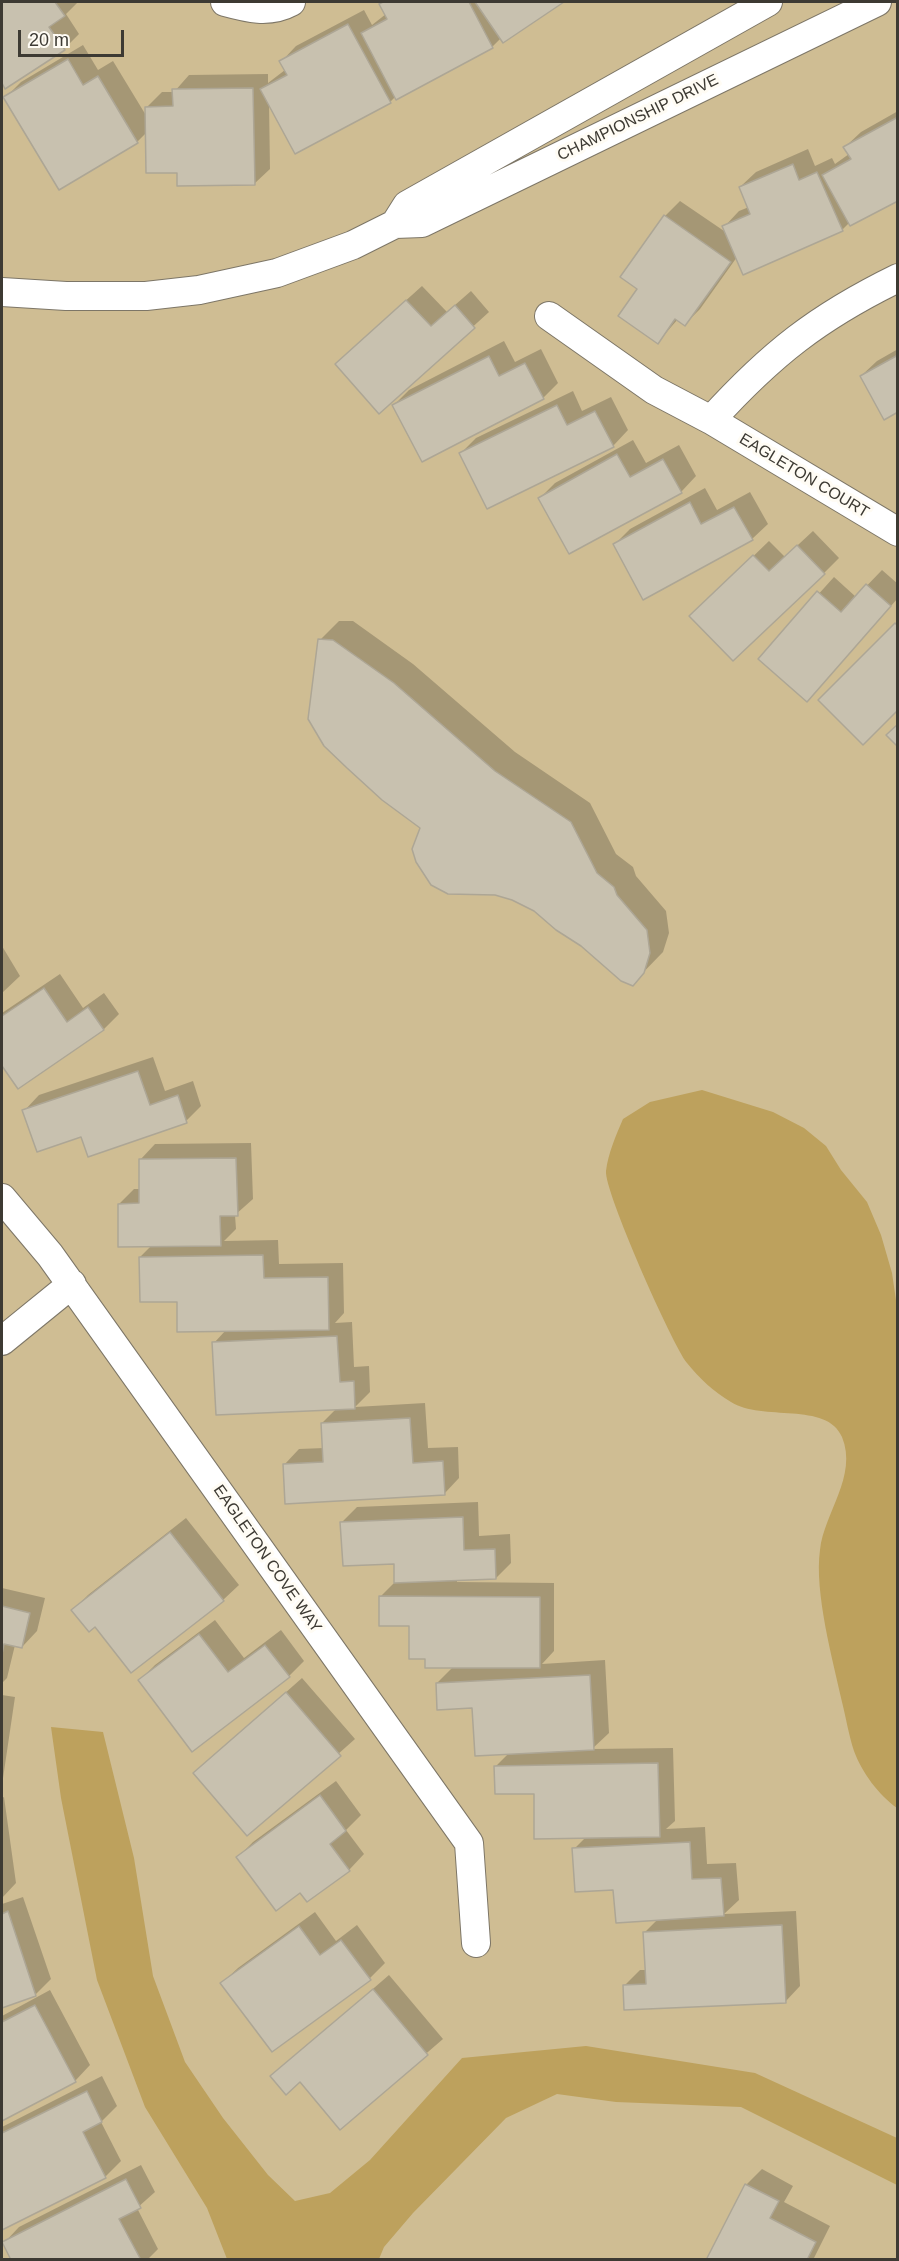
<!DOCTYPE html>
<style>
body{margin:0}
#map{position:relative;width:899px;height:2261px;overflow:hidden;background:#f5eedc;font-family:Helvetica,sans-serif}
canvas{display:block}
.frame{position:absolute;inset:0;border:3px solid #3d3a33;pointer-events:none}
.scale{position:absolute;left:18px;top:30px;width:106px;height:27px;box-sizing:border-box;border:3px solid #3d3a33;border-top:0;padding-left:8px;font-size:18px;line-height:21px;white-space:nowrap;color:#3d3a33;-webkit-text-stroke:4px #fffcf4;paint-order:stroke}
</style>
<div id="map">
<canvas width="899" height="2261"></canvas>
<div class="frame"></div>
<div class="scale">20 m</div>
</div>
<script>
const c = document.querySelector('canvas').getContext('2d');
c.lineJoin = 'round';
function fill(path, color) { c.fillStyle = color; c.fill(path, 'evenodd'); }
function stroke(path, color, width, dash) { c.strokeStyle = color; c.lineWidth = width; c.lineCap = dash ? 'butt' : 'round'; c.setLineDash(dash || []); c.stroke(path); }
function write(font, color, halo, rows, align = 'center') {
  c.font = font + ' Helvetica,sans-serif'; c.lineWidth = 6; c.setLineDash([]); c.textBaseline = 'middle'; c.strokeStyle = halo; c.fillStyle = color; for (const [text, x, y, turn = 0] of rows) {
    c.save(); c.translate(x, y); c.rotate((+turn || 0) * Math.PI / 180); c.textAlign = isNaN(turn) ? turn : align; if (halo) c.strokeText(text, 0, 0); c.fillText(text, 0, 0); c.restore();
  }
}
const green = new Path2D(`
 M2,2H897V2259H2Z`);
const water = new Path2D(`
 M702,1090L773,1112L804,1128L826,1146L841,1170L867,1202L881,1235L892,1273L898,1314L897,1808C879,1795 862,1773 854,1751C849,1736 846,1718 842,1702C833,1661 814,1592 820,1550C824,1513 858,1476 842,1437C827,1401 762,1422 731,1402C714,1392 699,1378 687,1363C672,1344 604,1191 606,1171C608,1154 616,1135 623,1119L650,1102Z
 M51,1727L103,1732L134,1858L153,1976L185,2062L223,2118L268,2175L295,2201L330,2193L370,2160L462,2058L586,2046L755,2073L897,2138V2185L741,2107L616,2102L557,2094L506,2118L413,2213L384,2247L379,2259H227L207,2208L145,2107L97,1980L61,1798Z`);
const shadow = new Path2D(`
 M2,2H78L66,14L79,34L64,49L6,87L2,81Z
 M383,2H561L503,41L501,38L492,47L396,96L390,102H269L270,169L254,184L179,172L147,132L137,142L5,98L21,82L83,45L98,70L113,61L147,117L146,108L162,92H174L189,75L268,74V83L285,70L281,62L296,46L364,10L372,25L386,14L381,4Z
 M898,111V199L850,222L842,230L737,257L700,309L685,324L678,319L658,342L639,289L665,216L680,201L727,233L724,227L739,211L749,207L740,187L756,172L808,149L815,166L832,158L835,164L849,154L845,147L861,132Z
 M422,286L447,312L471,291L489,312L379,412L352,349Z
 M504,341L515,362L541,349L558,383L543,398L394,405L409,390Z
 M898,349V410L861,376L877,361Z
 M573,391L582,411L611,397L628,430L613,446L461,453L476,438Z
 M633,440L646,463L679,445L696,476L681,492L540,498L555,483Z
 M705,488L717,510L750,492L768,524L752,539L615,544L630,529Z
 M813,531L839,558L824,573L707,601L769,541L785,557Z
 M882,570L898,584V598L822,684L760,659L834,577L856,597Z
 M339,621H353L413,664L515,752L590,803L616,854L633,867L636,876L666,911L669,933L663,952L632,984L421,827L320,640Z
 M2,946L20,976L2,993Z
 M60,974L83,1008L104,993L119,1014L104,1029L18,1087L2,1064V1013Z
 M153,1057L165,1091L193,1081L201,1106L186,1121L82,1135L24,1111L39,1095Z
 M251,1143L253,1199L235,1215L236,1229L224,1241L278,1240L279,1264L343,1263L344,1313L335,1323L352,1322L354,1367L369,1366L370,1392L355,1407L425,1403L428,1448L458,1447L459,1478L444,1494L284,1465L299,1449L324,1448L322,1423L337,1408L214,1343L226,1330L179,1300L140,1257L152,1245L119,1204L134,1189H141L140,1160L155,1144Z
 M478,1502L479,1536L510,1534L511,1563L496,1578L457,1579V1582L554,1583V1651L542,1664L605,1660L609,1733L592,1749L673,1748L675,1821L666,1829L705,1827L707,1864L736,1863L739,1900L724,1914L796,1911L800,1986L785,2002L624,1986L640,1970H646L645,1932L658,1919L615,1888L574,1849L586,1837L535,1792L496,1766L509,1753L473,1706L437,1683L454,1666L426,1657L411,1625L380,1597L396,1581L395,1563L342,1522L357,1507Z
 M186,1518L239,1585L223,1600L131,1671L95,1625L73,1610L88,1595Z
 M2,1588L45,1598L37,1631L22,1647L15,1645L7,1678L2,1683Z
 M215,1620L244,1658L281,1630L304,1661L289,1676L140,1680L155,1665Z
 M302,1678L355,1739L248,1834L195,1773Z
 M2,1695L15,1697L2,1785Z
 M336,1781L361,1815L346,1830L364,1854L349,1870L300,1891L238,1857L253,1842Z
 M4,1797L16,1883L2,1898V1798Z
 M23,1897L51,1979L35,1995L2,2006V1904Z
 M315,1912L336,1941L357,1925L385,1963L370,1978L272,2050L222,1983L238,1968Z
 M389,1975L443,2039L341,2127L300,2080L272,2076Z
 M50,1990L90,2065L75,2081L2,2119V2016Z
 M102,2076L117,2106L101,2122L121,2161L105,2177L2,2228V2127Z
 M141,2165L155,2192L137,2208L158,2249L147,2260H12L4,2243L19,2227Z
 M762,2169L793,2186L784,2202L830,2226L813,2260H707L746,2185Z`);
const building = new Path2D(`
 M2,2H55L65,16L49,27L65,50L5,89L2,83Z
 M383,2H469L493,48L396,100L361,33L387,19L379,4Z
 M475,2H564L503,43Z
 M348,24L391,103L295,154L260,89L287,75L279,61Z
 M68,59L83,85L98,76L138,143L59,190L3,97Z
 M253,88L255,185L177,186V173H146L145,107L173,106L172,89Z
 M898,117V201L850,226L822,175L851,159L843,147Z
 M793,164L799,180L817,172L843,231L743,275L722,226L750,214L739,187Z
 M664,215L731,262L685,326L675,319L658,344L618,316L637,289L620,277Z
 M406,300L431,326L455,305L475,328L379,414L335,364Z
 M898,355V412L884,420L860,376Z
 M489,356L499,376L525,363L544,399L422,462L392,405Z
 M557,405L567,425L595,411L614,447L487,509L459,453Z
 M617,454L630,477L663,459L682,493L569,554L538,498Z
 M690,502L701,524L734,507L753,540L643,600L613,544Z
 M797,545L825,574L733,661L689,616L753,555L769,571Z
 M866,584L891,606L807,702L758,659L817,591L841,612Z
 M895,623L898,626V710L863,745L818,700Z
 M318,639L333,640L394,683L495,771L571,822L597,873L614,887L617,895L647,930L650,953L644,973L633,986L621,981L581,946L556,930L534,911L512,900L495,895L448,894L431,885L416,862L412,849L420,828L382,800L347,768L324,746L308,719Z
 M898,724V747L886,735Z
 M44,988L67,1022L88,1007L104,1030L18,1089L2,1066V1016Z
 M138,1071L150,1105L178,1095L187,1123L88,1157L81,1137L37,1152L22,1110Z
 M236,1158L238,1216H220L221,1246L118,1247V1204L139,1203V1159Z
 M263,1255L264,1278L328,1277L329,1330L177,1332V1302H140L139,1257Z
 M337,1336L340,1382L354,1381L355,1409L216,1415L212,1342Z
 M410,1418L413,1463L443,1461L445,1495L285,1504L283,1464L323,1462L321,1423Z
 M463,1517L464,1550L495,1549L496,1579L394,1583V1564L343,1566L340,1522Z
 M170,1532L224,1601L131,1673L95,1627L89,1632L71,1610Z
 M379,1596L540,1597V1668H425V1659H409V1626H379Z
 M2,1606L30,1613L22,1648L4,1644L2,1654Z
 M199,1634L228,1672L265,1645L290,1677L192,1752L138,1680Z
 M590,1675L594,1750L475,1756L472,1708L437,1710L436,1683Z
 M286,1692L341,1756L247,1836L193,1773Z
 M658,1763L660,1837L534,1839V1794H495L494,1766Z
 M320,1795L346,1831L330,1844L350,1871L307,1902L300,1893L276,1911L236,1857Z
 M690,1842L692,1879L721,1878L724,1916L616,1923L613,1890L575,1892L572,1848Z
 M8,1911L36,1996L2,2008V1914Z
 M782,1925L786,2003L624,2010L623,1985L646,1984L643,1932Z
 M299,1926L320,1955L341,1940L371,1980L272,2052L220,1983Z
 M373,1989L428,2055L340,2130L300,2082L286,2095L270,2076Z
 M35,2005L76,2082L2,2121V2022Z
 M87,2091L102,2122L83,2132L106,2178L2,2230V2133Z
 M126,2179L141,2208L119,2219L141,2260H11L2,2242Z
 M745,2184L779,2201L770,2218L816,2242L807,2260H706Z`);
const street = new Path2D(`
 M225,2C247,8 269,14 291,2
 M395,224L407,205L768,2
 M2,292L66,296H146L199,290L277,273L353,245L395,224L422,223L877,2
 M549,316L654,390L711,420L898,532
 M711,420C771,354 818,317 898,278
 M2,1198L50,1255L469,1843L476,1943
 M2,1341L72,1284`);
const streetNames = [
 ["CHAMPIONSHIP DRIVE",638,118,-26],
 ["EAGLETON COURT",804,476,31],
 ["EAGLETON COVE WAY",267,1559,55]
];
fill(green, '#cfbd93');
fill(water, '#bda15d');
fill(shadow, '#0003');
fill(building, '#c8c1af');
stroke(building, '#ada695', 1.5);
stroke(street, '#7d7667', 30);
stroke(street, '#fff', 28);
write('16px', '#3d3a33', '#fffcf4', streetNames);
</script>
